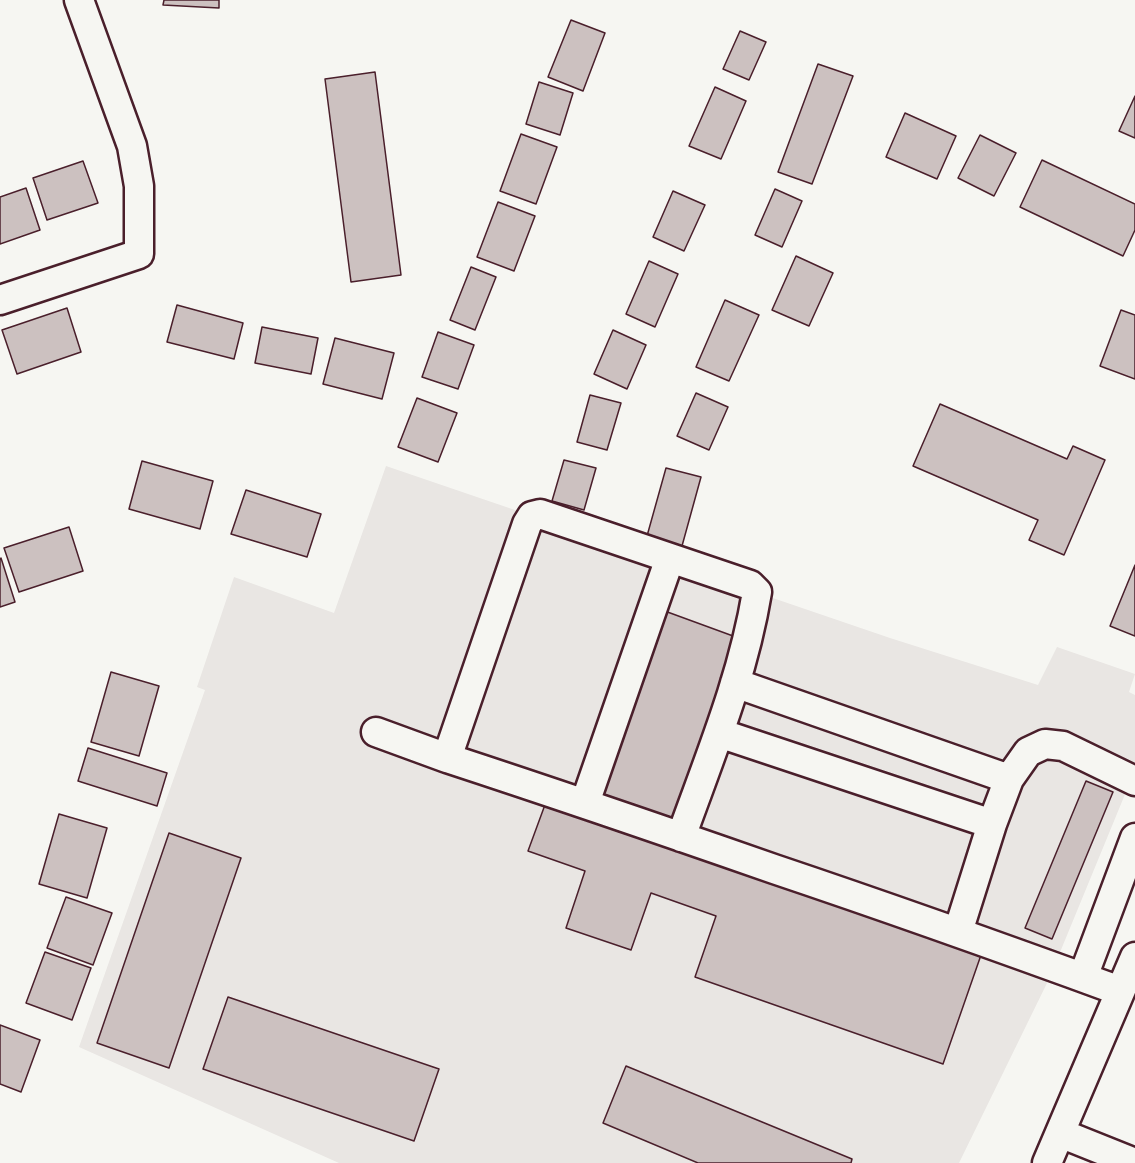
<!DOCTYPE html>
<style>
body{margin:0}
canvas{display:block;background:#f6f6f2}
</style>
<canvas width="1135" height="1163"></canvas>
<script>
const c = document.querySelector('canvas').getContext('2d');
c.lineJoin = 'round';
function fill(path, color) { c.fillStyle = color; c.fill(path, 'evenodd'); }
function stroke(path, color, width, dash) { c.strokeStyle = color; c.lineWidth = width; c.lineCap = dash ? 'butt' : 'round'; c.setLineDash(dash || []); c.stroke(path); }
const built = new Path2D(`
 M386,466L890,638L1038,685L1057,647L1135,674L1129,692L1135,695V770L1049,979L959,1163H339L79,1047L205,690L197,687L234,577L334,613Z`);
const building = new Path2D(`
 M164,0H219V8L163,5Z
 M571,20L605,33L583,91L548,77Z
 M740,31L766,42L749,80L723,69Z
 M818,64L853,76L812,184L778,172Z
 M375,72L401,275L351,282L325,79Z
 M539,82L573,93L560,135L526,124Z
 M715,87L746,101L721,159L689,146Z
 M1135,96V138L1119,131Z
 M905,113L956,136L937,179L886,157Z
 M521,134L557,147L536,204L500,191Z
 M980,135L1016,153L994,196L958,178Z
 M1042,160L1135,204V230L1123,256L1020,207Z
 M83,161L98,203L47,220L33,178Z
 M26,188L40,230L0,244V197Z
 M775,189L802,201L782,247L755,235Z
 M673,191L705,205L684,251L653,237Z
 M498,202L535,216L514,271L477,257Z
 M796,256L833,273L809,326L772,310Z
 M649,261L678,274L655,327L626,314Z
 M471,267L496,277L475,330L450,320Z
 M725,300L759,315L729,381L696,367Z
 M177,305L243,323L234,359L167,342Z
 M67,308L81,352L17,374L2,330Z
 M1121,310L1135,315V379L1100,366Z
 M262,327L318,338L311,374L255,363Z
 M613,330L646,345L627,389L594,374Z
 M438,332L474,345L458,389L422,377Z
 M335,338L394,353L382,399L323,384Z
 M696,393L728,407L709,450L677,436Z
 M590,395L621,403L607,450L577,442Z
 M417,398L457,413L438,462L398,447Z
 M940,404L1067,459L1073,446L1105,460L1064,555L1029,540L1038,520L913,466Z
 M564,460L596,468L584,510L552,501Z
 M142,461L213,481L200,529L129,509Z
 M666,468L701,477L682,546L647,536Z
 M246,490L321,514L307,557L231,534Z
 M69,527L83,571L19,592L4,548Z
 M1,558L15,602L0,607V559Z
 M1135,565V636L1110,626Z
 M662,610L744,640L674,834L591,804Z
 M111,672L159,686L139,756L91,742Z
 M88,748L167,773L157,806L78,781Z
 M1086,781L1113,792L1052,939L1025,928Z
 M546,802L981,955L943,1064L695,977L716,916L651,893L631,950L566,928L585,871L528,851Z
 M59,814L107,828L87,898L39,884Z
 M169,833L241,858L169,1068L97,1043Z
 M66,897L112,913L93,965L47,948Z
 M45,952L91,968L72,1020L26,1003Z
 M228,997L439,1069L414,1141L203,1069Z
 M0,1025L40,1040L21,1092L0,1084Z
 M626,1066L852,1159L851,1163H698L603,1123Z`);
const minor = new Path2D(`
 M0,300L139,254V186L132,146L79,0
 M735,683L1009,779
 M376,732L447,758
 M719,733L992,824L1009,779L1028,752L1045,744L1063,746L1135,781
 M585,803L670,558
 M681,837C710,756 743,677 757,592L750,585L540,514L532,516L527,524L447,758C557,794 665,831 774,869C890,908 1005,949 1120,991
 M958,932L992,824
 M1083,977L1135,838
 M1060,1133L1135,1163
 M1047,1163L1135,957`);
fill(built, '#e9e6e3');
fill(building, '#ccc1c0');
stroke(building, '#4a1f2b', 1.5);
stroke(minor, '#4a1f2b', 33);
stroke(minor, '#f6f6f2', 28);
</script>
